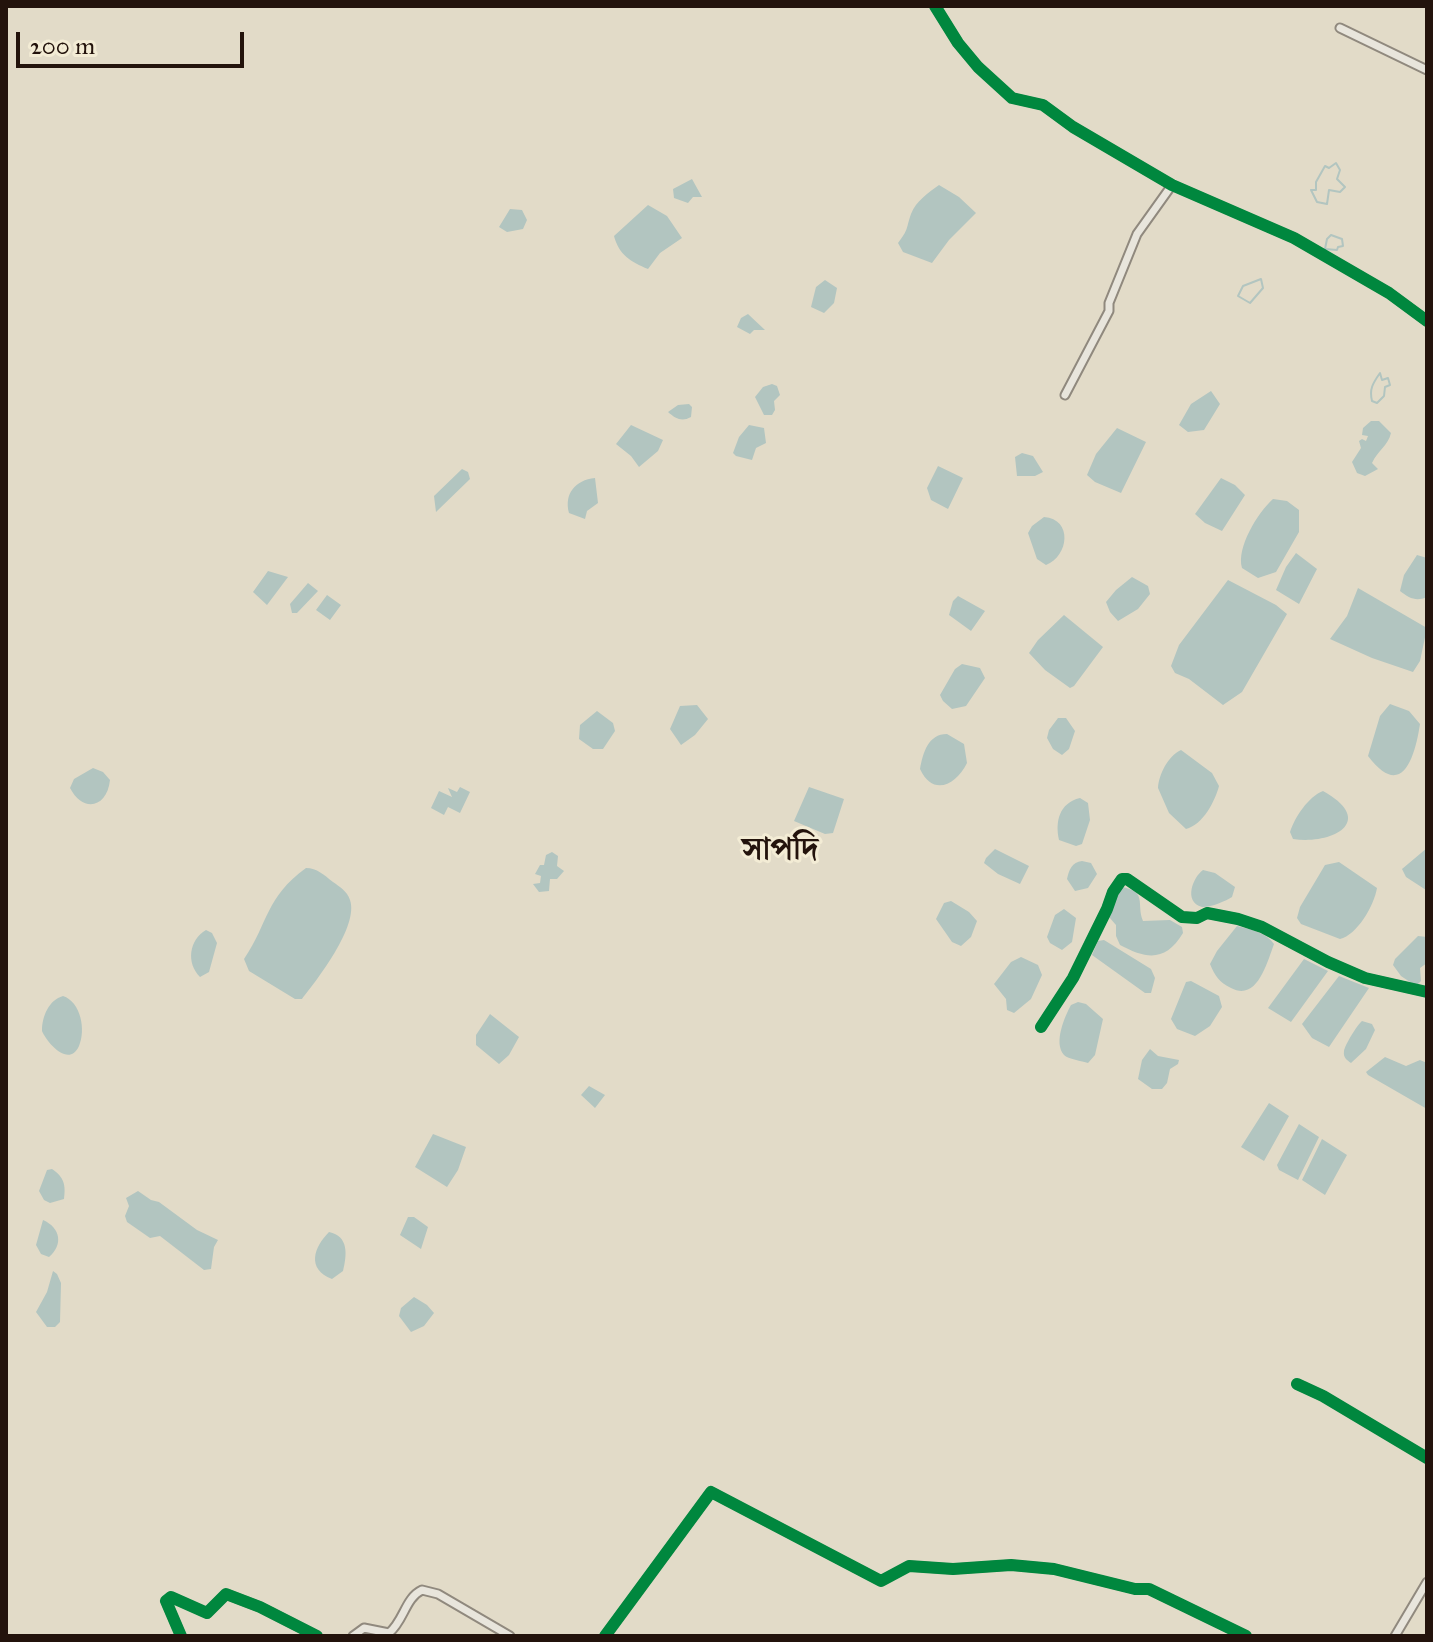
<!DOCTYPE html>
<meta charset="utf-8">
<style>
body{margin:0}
#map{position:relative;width:1433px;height:1642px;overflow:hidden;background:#e2dbc8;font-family:"IM FELL Great Primer",serif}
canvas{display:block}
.frame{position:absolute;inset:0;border:8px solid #23130c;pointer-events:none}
.scale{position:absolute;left:16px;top:32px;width:228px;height:36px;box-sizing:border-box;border:4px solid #23130c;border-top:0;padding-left:10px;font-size:24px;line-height:28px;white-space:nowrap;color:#23130c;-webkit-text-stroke:6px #f3ecd5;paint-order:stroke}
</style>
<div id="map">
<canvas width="1433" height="1642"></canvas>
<div class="frame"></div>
<div class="scale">200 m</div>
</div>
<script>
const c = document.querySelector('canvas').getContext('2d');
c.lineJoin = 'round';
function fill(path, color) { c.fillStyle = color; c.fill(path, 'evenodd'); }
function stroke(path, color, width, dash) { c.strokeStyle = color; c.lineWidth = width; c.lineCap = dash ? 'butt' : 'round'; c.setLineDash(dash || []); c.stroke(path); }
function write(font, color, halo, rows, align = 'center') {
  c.font = font + ' "IM FELL Great Primer","Noto Serif Bengali",serif'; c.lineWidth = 6; c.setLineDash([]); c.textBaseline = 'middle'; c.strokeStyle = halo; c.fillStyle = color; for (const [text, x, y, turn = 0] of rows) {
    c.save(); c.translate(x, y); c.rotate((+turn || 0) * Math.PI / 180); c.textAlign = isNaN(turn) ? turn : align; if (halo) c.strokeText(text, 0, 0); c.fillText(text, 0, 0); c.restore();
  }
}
const water = new Path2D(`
 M692,179L702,197H693L688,203L674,198L673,189Z
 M939,185L959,197L976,213L949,240L932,263L903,252L898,243C909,229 906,228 911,214C916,201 928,193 939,185Z
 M648,205L667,216L682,238L660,253L648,269C631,262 619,255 614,236Z
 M510,209L522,210L527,220L523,229L507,232L499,227Z
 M825,280L837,288L834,303L824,313L811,307L816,287Z
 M748,314L765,330H754L750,334L737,327L741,318Z
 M772,384L777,386L780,395L774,401L775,410L772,415H764L755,397L763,387Z
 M1211,391L1220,404L1204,430L1188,432L1179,425L1191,404Z
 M689,404L692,407L691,417C682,422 676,419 668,412L678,405Z
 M1371,421H1379L1391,433C1388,446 1378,450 1372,463L1378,469L1365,476L1357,473L1352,462L1361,448L1359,441L1362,439L1366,441L1368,436L1362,435L1363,428Z
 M631,425L663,440L658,451L639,467L631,456L616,444Z
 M749,425L764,428L766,443L756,448L752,460L736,456L733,453L739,437Z
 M1117,428L1146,442L1121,493L1095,482L1087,475L1096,454Z
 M1022,453L1033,456L1043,472L1035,476H1017L1015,457Z
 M938,466L963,478L948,509L931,500L927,488Z
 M462,469L468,472L470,479L436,512L434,496Z
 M595,478L598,503L587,511L585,519L569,513C564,494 575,480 595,478Z
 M1221,478L1235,485L1245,495L1222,531L1205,523L1195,514Z
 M1273,499L1287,501L1299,510V532L1276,572L1258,578L1242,568C1236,548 1258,512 1273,499Z
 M1044,517C1073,519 1069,556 1046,565L1037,559L1028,533L1032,526Z
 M1296,553L1317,569L1299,604L1276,590L1286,567Z
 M1417,555L1427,558V597C1416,602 1409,598 1400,591L1404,575Z
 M268,571L288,577L267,605L253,592Z
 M1132,577L1148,586L1150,594L1138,609L1118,621L1110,612L1106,602L1116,590Z
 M1228,580L1276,605L1287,614L1242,692L1223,705L1189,679L1175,673L1171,666L1179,645Z
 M308,583L318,591L297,613H292L290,604Z
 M1358,588L1427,628L1420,661L1413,672L1372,658L1330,639L1347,616Z
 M327,595L341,605L330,620L316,610Z
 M958,596L985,611L971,631L949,615L953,601Z
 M1064,615L1103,647L1074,686L1070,688L1045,670L1029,653L1038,640Z
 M962,664L980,668L985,678L966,706L952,709L943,701L940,695L955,669Z
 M1390,704L1409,711L1420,724C1415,757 1402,801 1368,756L1380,716Z
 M697,705L708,719L695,735L681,745L670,729L680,706Z
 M597,711L613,723L615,731L603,749H593L579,739L580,725Z
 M1058,718H1066L1075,731L1069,749L1062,755L1053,749L1047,738L1049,730Z
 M947,734L964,744L967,763C956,785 933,797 920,769C923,753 928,734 947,734Z
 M1181,750L1212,773L1219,786C1215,801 1203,825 1186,829L1169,813L1158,788C1159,774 1168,756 1181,750Z
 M93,768L103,772L110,780C107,808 83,813 70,788L74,779Z
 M460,787L470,792L460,813L448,807L444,815L431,808L439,791L452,797L448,788L457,792Z
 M809,787L844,799L833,833L825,834L794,821Z
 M1323,791C1377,821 1333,845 1293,839L1290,832C1295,817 1308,797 1323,791Z
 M1080,798L1088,803L1090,820L1082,844L1076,846L1059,840C1055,822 1059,803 1080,798Z
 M1427,848V890H1426L1406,877L1402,869Z
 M995,849L1029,866L1020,884L998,874L984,863L986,858Z
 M552,852L558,856L557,866L564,871L557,879H550L549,891L539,892L533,884L540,883L541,876L535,874L540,865H544L546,855Z
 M1082,861L1091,863L1097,874L1088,888L1075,891L1067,879C1069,870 1072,862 1082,861Z
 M1339,862L1377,888C1374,906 1357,935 1340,939L1301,924L1297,918L1300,907L1325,865Z
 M306,868C317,868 324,875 333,882C340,887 347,891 350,900C359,926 317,980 302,999H295L249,971L244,959C269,922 265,898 306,868Z
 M1203,870L1215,873L1235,887L1232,897C1226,901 1209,908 1202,907C1183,902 1193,877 1203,870Z
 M1121,887C1148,891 1136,904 1143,921L1170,920L1182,927L1183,933C1166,961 1148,960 1120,945L1116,936V925L1109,917L1115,895Z
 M951,901L969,912L977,921L971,937L961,946L952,942L936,919L944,903Z
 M1064,909L1076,918L1072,942L1062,950L1050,943L1047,937L1055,915Z
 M1237,926C1250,929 1267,933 1274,944C1267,963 1257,1002 1231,988C1219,982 1215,976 1210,964L1217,951Z
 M206,930L212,933L217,943L209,972L200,977C186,963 189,940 206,930Z
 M1418,936L1427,937V963L1420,968L1421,981L1416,986L1401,976L1393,965L1395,959Z
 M1104,940L1151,969L1155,978L1151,993H1145L1092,955L1098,941Z
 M1021,957L1038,965L1042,975L1031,999L1014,1013L1007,1010L1006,999L994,984L1011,962Z
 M1304,959L1328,971L1291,1022L1268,1008Z
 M1339,976L1369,988L1329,1047L1312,1038L1302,1024Z
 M1191,981L1219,996L1222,1007L1210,1026L1195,1036L1177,1029L1171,1019L1186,982Z
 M63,996C81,1002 86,1030 79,1046C69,1068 47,1043 42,1031C42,1016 49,1000 63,996Z
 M1078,1002L1086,1004L1103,1019L1095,1055L1088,1063C1082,1061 1068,1059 1064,1055C1053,1043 1065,1016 1071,1005Z
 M490,1014L519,1037L509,1055L499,1064L476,1045V1035Z
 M1362,1021L1372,1024L1375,1030L1366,1049L1351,1063C1347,1060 1343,1058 1344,1051C1345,1045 1357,1025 1362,1021Z
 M1150,1049L1158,1056L1179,1060L1178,1064L1170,1069L1167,1083L1162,1089H1152L1138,1079L1142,1060Z
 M1385,1057L1406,1066L1420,1060L1427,1063V1109L1368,1075L1366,1072Z
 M589,1086L605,1095L595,1108L581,1095Z
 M1269,1103L1289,1116L1264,1161L1241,1147Z
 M1299,1124L1319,1137L1298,1180L1279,1170L1277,1165Z
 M433,1134L466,1147L458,1170L447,1187L415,1167Z
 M1322,1139L1347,1155L1325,1195L1302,1180Z
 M52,1169C64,1177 66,1185 64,1199L50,1203L44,1200L39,1191L47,1170Z
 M138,1191L151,1200L159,1202L197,1230L218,1240L214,1247L211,1269L204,1270L160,1236L150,1238L127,1222L125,1216L129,1206L126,1198Z
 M408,1217H414L428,1227L421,1249L400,1235Z
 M43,1220C61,1228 63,1245 49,1257L41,1254L36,1245Z
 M329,1232C349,1236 347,1255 343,1271L332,1279C306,1269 314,1247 329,1232Z
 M53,1271L57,1274L61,1283L60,1322L55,1327H47L36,1312L47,1292Z
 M414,1297L427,1305L434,1313L424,1326L411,1332L399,1316L401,1308Z`);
const stream = new Path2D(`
 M1336,163L1340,170L1337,179L1345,187L1340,192L1329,190L1327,204L1317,202L1311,190H1316V182L1325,166L1329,168Z
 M1331,235L1342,239L1343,246L1338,247L1337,250L1325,249L1327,239Z
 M1261,279L1263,288L1250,303L1238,296L1243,286Z
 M1380,373L1382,380L1388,378L1390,385L1385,387L1384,396L1377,403L1372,401C1369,389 1373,383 1380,373Z`);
const minor = new Path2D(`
 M935,6L958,43L978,67L1012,98L1043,105L1073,127L1172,185L1294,238L1389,293L1427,321
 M1340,28L1427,70
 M1065,395L1109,311V303L1137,234L1172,185
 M1041,1027L1073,978L1107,909L1113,892L1122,879H1127L1182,917L1197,918L1207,913L1238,919L1262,927L1328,962L1365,978L1427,992
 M1297,1384L1323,1396L1427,1458
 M181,1636L166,1601L171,1597L207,1613L226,1594L260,1607L317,1636
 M353,1636L364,1628L389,1633C404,1621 405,1598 422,1590L438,1594L510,1636
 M605,1636L711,1492L881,1581L909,1566L953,1569L1011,1565L1054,1569L1135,1589H1149L1246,1636
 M1395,1636L1427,1582`);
const cycleway = new Path2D(`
 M935,6L958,43L978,67L1012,98L1043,105L1073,127L1172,185L1294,238L1389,293L1427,321
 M1041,1027L1073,978L1107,909L1113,892L1122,879H1127L1182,917L1197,918L1207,913L1238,919L1262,927L1328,962L1365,978L1427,992
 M1297,1384L1323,1396L1427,1458
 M181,1636L166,1601L171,1597L207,1613L226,1594L260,1607L317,1636
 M605,1636L711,1492L881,1581L909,1566L953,1569L1011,1565L1054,1569L1135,1589H1149L1246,1636`);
const quarterNames = [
 ["সাপদি",780,851]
];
fill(water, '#b2c5c0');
stroke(stream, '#b2c5c0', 2);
stroke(minor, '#90897e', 11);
stroke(minor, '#e8e5dc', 7);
stroke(cycleway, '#00873e', 12);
write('bold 32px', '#23130c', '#f3ecd5', quarterNames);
</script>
